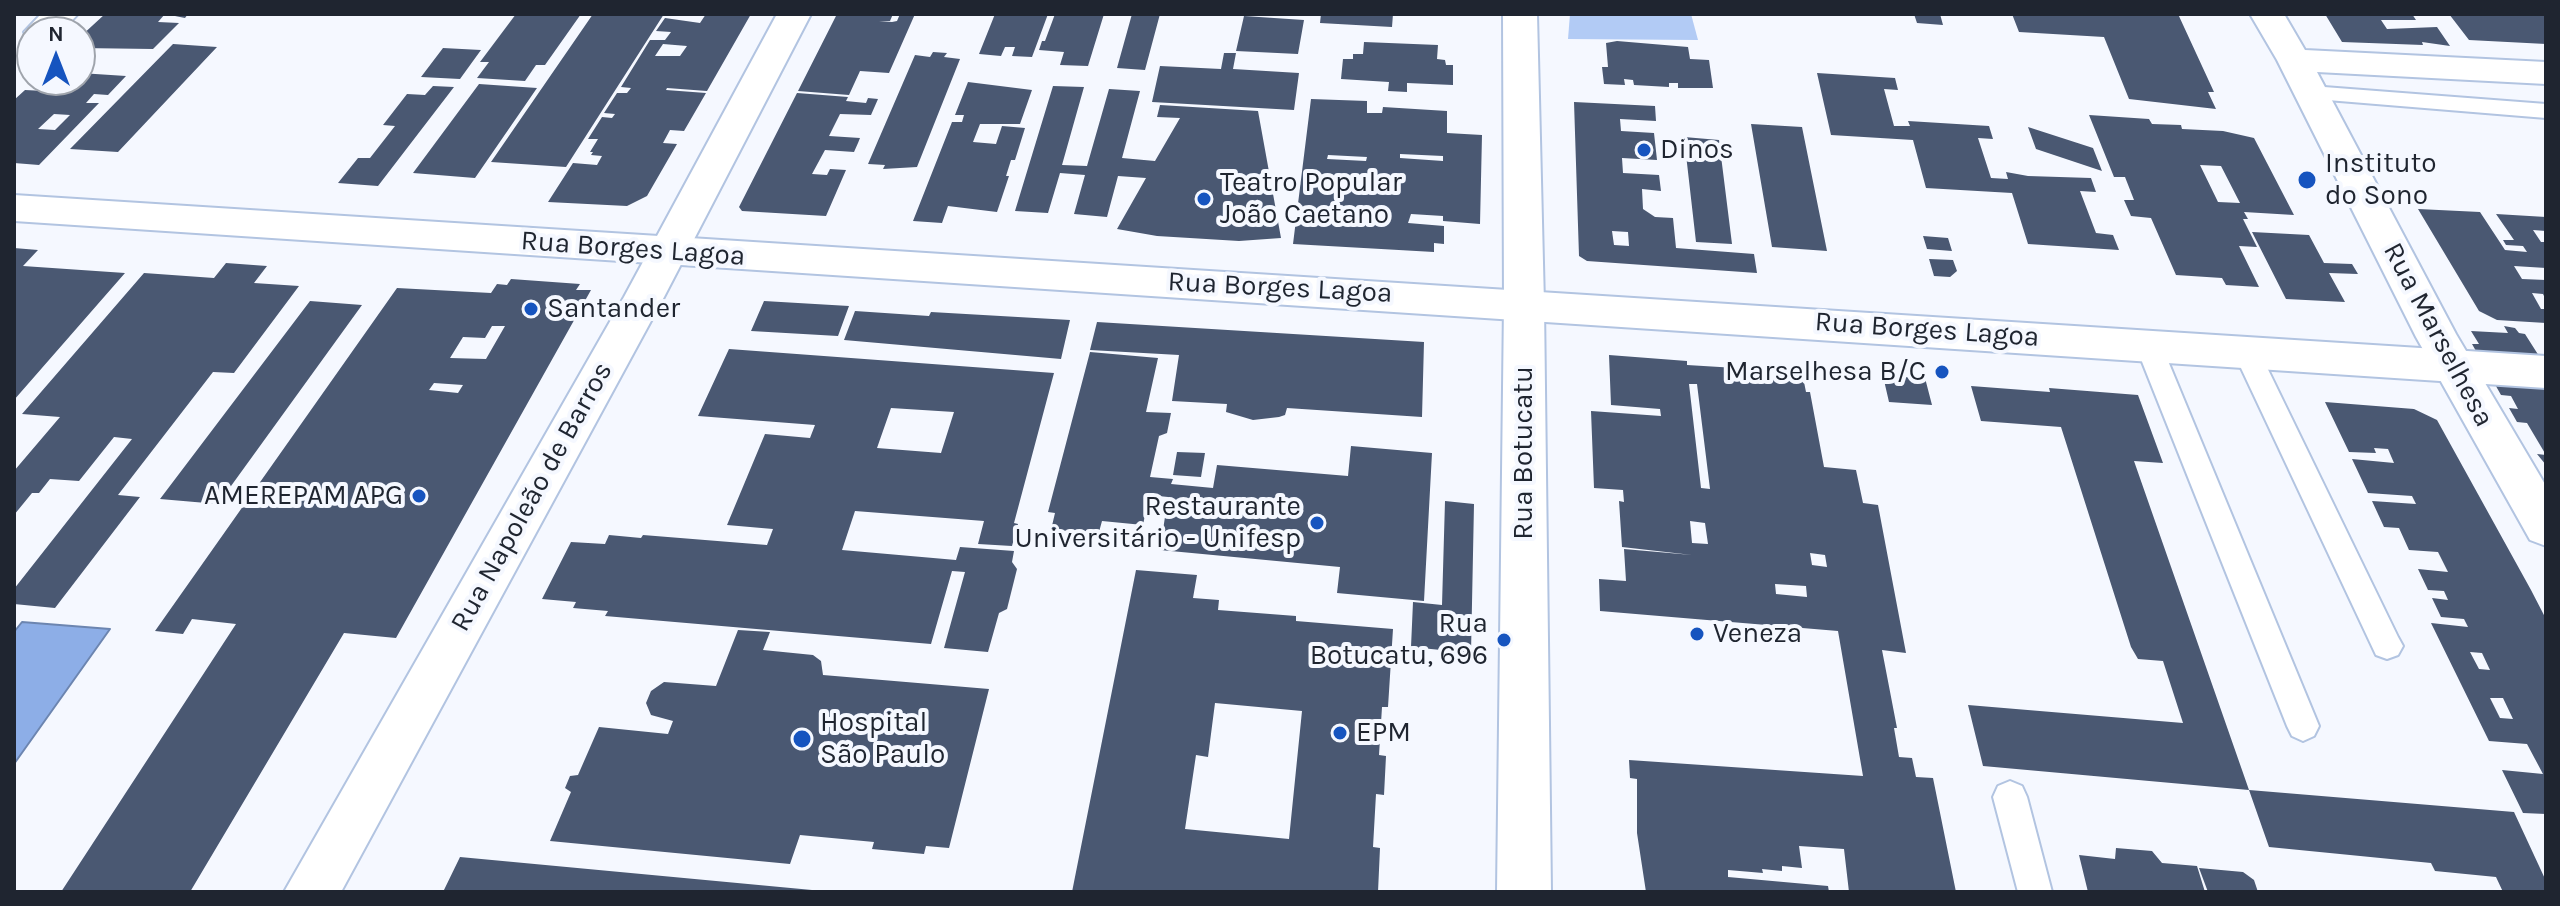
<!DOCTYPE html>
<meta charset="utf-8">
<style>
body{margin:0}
#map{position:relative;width:2560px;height:906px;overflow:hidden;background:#f5f8ff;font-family:Karla,sans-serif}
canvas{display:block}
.frame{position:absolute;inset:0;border:16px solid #1f2530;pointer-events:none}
.north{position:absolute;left:16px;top:16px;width:80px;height:80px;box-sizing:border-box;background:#f5f8ff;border:2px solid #9fa4ac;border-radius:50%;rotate:0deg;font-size:22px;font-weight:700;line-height:32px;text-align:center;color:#1f2530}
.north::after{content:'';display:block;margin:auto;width:28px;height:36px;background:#1654bf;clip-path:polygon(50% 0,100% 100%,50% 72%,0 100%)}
</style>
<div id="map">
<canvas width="2560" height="906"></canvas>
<div class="frame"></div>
<div class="north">N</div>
</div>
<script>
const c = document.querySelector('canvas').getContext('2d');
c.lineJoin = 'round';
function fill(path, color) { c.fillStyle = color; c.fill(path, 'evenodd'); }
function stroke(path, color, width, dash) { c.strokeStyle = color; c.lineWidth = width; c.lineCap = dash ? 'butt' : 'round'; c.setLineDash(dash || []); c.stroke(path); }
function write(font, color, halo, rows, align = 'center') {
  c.font = font + ' Karla,sans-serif'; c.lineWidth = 8; c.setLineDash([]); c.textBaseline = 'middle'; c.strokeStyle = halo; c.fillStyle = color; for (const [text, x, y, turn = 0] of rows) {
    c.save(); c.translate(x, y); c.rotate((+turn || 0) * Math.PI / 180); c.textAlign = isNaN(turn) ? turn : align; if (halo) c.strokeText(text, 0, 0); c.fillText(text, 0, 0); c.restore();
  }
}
const green = new Path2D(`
 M1570,14H1691L1698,40L1568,39Z`);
const water = new Path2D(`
 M22,622L110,629L14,764V632Z`);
const building = new Path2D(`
 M105,14H188L185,18L165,14L158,22L179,23L153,49L80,48V37Z
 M516,14H581L545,65H536L525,81L477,78L489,62H480Z
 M593,14H664L566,167L491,162Z
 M706,14H751L707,91L667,88L666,90L706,93L684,131L670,130L663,143L677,144L647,196L627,206L548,202L573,163L597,165L602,156L591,155L593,152H590L598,139H588L602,117L612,118L615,114L604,113L617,93H627L631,88L621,87L650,40H665L671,32L656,31L665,18L700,23ZM663,44L687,46L680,56H655Z
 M837,14H893L890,21H879L892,22L897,21L900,14H915L889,73L860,71L849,95L798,91Z
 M995,14H1048L1032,57L1012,56L1015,47H1005L1001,56L979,54Z
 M1055,14H1104L1088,66L1060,65L1064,52L1039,50L1042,41H1045Z
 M1132,14H1160L1145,70L1117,68Z
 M1321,14H1393L1392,27L1320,23Z
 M1914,14H1940L1943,25L1917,23Z
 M2012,14H2178L2214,92H2208L2216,109L2129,99L2104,37L2019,32Z
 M2325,14H2412L2416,20H2381L2387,29L2437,27L2450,46L2422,42L2423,45L2342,42Z
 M2449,14H2546V44L2469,40Z
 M1244,16L1304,20L1298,54L1236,51Z
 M1617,41L1688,47L1690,59L1709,60L1713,88H1678V83H1669V87L1634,85L1633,80L1624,79L1625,85L1604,84L1602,67H1608L1606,43Z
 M1364,42L1438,45L1437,59L1445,60L1446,65H1453V85L1407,83V92L1388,91L1389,82L1341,79L1343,59H1353V54H1363Z
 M173,44L217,47L118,152L70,149Z
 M443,48L481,50L460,79L421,77Z
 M933,52L947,53L944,57L960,59L917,167L883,169L885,165L868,164L915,55L930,57Z
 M1224,53H1236L1233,69L1299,73L1294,110L1152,102L1160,66L1221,69Z
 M80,73L126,76L108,95L94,94L86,103H99L39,165L14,163V100L25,90L45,91L56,80H80ZM54,114L70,115L55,130L38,129Z
 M1817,73L1895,78L1898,90L1884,89L1894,126H1910L1908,121L1989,126L1993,139L1978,138L1991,178L2008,179L2006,172L2028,176L2091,178L2096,192L2080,191L2096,233L2113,235L2119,250L2028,244L2012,193L1926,188L1913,140L1831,135Z
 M968,82L1032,90L1020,124H980L973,142L996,144L1002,126L1025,128L1015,160H1011L1006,176H1009L997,212L948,206L942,223L913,221L952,122H962L964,115H955Z
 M479,84L537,88L475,178L413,173Z
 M433,86L454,87L378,186L338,183L358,158H370L395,126L383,125L407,94L425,95Z
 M1053,86L1084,87L1062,165L1087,166L1109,89L1140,91L1122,158L1155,161L1180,118L1157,117L1160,105L1258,111L1281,238L1239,241L1157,236L1117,229L1146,178L1118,176L1107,217L1074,214L1085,175L1060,173L1048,213L1015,211Z
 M797,93L848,97L846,101L866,103L868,98L878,99L871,115L840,114L829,136L860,138L858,143L854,152L825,150L812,174L827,175L830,169L846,170L826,216L742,211L739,207Z
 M1311,99L1367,101V113H1382L1383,107L1447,111V133L1482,135L1480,224L1443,221V216L1411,214L1408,223L1444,226V244L1434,243V252L1293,244ZM1400,154L1443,156V161L1400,158ZM1328,155L1367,157L1366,161L1327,159Z
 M1574,102L1655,106L1656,121L1620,119L1621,131L1654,133L1657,160L1622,158L1623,173L1659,175L1661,191L1642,189L1643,209L1655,217L1673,218L1676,248L1754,254L1757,273L1587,261L1579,256ZM1612,231L1628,232L1629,246L1614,245Z
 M2089,115L2149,119L2152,124L2181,125L2182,129L2223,131L2254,138L2294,215L2244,212L2248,219H2243L2257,247L2239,246L2259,287L2226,285L2222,278L2176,275L2151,218L2131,216L2124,200H2134L2125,177H2114ZM2200,165L2221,166L2240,203L2218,202Z
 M1751,124L1802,127L1827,251L1772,247Z
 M2028,127L2093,148L2102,171L2036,149Z
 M1684,137L1719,140L1732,244L1696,242Z
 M2418,209L2480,212L2505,250L2527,252L2523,246L2506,245L2503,240H2514L2496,214L2546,217V231L2533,230L2541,242H2546V268L2514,266L2522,279L2546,280V300L2543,294L2532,293L2541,309H2546V323L2497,320L2479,311Z
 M2252,232L2309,235L2324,263L2352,264L2358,274L2329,273L2345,302L2286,299Z
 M1923,236L1948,238L1952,251L1927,249Z
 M14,248L38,250L23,266L125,273L14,400Z
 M1929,259L1953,260L1957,271L1950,277L1934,276Z
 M226,263L267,266L254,283L299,286L234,373L213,372L118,495L140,497L55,608L14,604V589L132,439L114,437L79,481L50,479L39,493H32L14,515V471L60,417L22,414L144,273L214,278Z
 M511,279L580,284L576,290H591L396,638L344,633L190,892H61L236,624L192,619L183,634L155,631L397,288L491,293L497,284L507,285ZM492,326H505L486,359L450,358L463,337L485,338ZM434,383L463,385L458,393L429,390Z
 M310,301L362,305L218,504L160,499Z
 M764,301L849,306L838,336L751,331Z
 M855,311L929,316L931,312L1070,320L1061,359L844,340Z
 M1097,322L1424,342L1422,417L1287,408L1285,415L1279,417L1253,420L1226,412L1227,404L1172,401L1179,355L1090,350Z
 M2504,326L2515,328L2519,333L2525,334L2546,367V465L2537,454L2546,455L2527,423L2517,422L2509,408L2518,409L2511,396L2501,395L2472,344H2479L2471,331L2508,333Z
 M729,349L1054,373L1014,523L1018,524L1012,546L978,544L984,521L855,511L842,550L956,560L960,547L1014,551L1012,562L1017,569L1007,609L999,613L988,652L944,648L965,572L952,571L931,644L605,616L608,611L573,608L576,602L542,599L571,542L605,544L609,535L641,538L643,535L767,545L773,529L727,525L765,434L810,438L815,425L698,416ZM891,408L954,412L941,453L877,448Z
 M1090,352L1158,358L1146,412L1171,413L1167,433L1159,436L1150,477L1173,479L1171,484L1213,488L1217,465L1348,476L1351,446L1432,453L1424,601L1337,593L1340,567L1160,550L1168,497L1149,495L1143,525L1102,521L1099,532L1051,530L1055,513L1048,512Z
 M1609,355L1687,361V365L1802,372L1806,392H1810L1824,467L1856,470L1863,503L1878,505L1906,653L1882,650L1897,728H1894L1899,757L1912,758L1916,777L1933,778L1956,892H1849L1844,849L1799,846L1802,868L1782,866V871L1762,869L1763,873L1728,870V877L1828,886L1829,892H1646L1637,833V779L1630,778L1629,760L1863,776L1838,631L1600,611L1599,579L1626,581L1624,549L1692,555L1622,547L1619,501L1624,502L1623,490L1594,488L1591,411L1661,416L1660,409L1611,405ZM1689,384H1697L1710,489L1701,488ZM1690,521L1705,523L1708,544L1692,543ZM1810,553L1825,555L1827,567L1812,565ZM1775,584L1806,586L1807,597L1776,594Z
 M1883,376L1925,378L1932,405L1889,402Z
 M1971,386L2050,392L2049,388L2138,395L2163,463L2134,461L2249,790L1983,766L1968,705L2183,723L2163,661L2138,659L2131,647L2061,427L1981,421Z
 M2325,402L2414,409L2437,420L2531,590L2546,619V814L2523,813L2502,770L2543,774L2527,744L2489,741L2431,623L2468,627L2464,619L2441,617L2432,598L2448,600L2444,591L2428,590L2418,569L2448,572L2438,552L2409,550L2399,528L2384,527L2372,501L2416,504L2412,496L2368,493L2352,459L2394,463L2388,449L2374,448L2376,453L2349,452ZM2470,652L2482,653L2490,670L2479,669ZM2490,698H2503L2513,719L2500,718Z
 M1177,452L1205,453L1201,477L1173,475Z
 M1445,501L1474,504L1471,653L1411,647L1413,602L1442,605Z
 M1136,570L1197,575L1193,598L1219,600L1218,610L1296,616V621L1393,629L1388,707H1382L1379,755L1386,756L1384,795L1376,794L1373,847L1380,848L1378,892H1072ZM1215,703L1302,711L1289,839L1185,829L1196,755L1208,757Z
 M738,630L770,632L763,650L813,655L821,661L823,675L989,689L949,848L926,846L924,854L872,849L874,842L800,835L790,864L550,841L571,792L565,788L570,776L578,775L599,727L668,734L673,721L651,715L646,703L651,691L664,682L716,686Z
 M2249,790L2514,812L2546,881V892H2503L2496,877L2435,871L2431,863L2269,847Z
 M2116,848L2152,851L2162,863L2197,866L2205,892H2088L2079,855L2115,859Z
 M460,857L812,890V892H443Z
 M2199,868L2243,872L2254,880L2258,892H2208Z`);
const lane = new Path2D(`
 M2311,86L2546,104V118L2303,98L2300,93L2303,88Z
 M2148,334L2157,337L2161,344L2319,726L2314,736L2303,741L2292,736L2287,726L2135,344L2139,337Z
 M2246,341L2255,344L2259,351L2398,637L2403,646L2398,655L2387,659L2376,655L2233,351L2237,344Z
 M2010,781L2022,786L2027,797L2052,892H2018L1993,797L1998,786Z`);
const street = new Path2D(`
 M41,14H78L61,32H32V40L29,39L24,32Z
 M777,14H811L664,297L341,892H284L624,297Z
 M1503,14H1537L1544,304L1551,892H1497L1504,304Z
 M2250,14H2284L2305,50L2546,62V84L2317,72L2456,334L2546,486V546L2530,540L2416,337L2277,60Z`);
const secondary = new Path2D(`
 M14,195L2546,356V388L14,221Z`);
const markers = [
 [1644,150,8,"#1654bf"],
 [2307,180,10,"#1654bf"],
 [1204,199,8,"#1654bf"],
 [531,309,8,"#1654bf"],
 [1942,372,8,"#1654bf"],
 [419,496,8,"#1654bf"],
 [1317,523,8,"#1654bf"],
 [1697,634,8,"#1654bf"],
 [1504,640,8,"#1654bf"],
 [1340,733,8,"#1654bf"],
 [802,739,10,"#1654bf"]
];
const poiNames = [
 ["Dinos",1660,150],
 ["Instituto",2325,164],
 ["do Sono",2325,196],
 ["Teatro Popular",1220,183],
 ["João Caetano",1220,215],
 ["Santander",547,309],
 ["Marselhesa B/C",1926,372,"right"],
 ["AMEREPAM APG",403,496,"right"],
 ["Restaurante",1301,507,"right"],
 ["Universitário - Unifesp",1301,539,"right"],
 ["Rua",1488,624,"right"],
 ["Botucatu, 696",1488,656,"right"],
 ["Veneza",1713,634],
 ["Hospital",820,723],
 ["São Paulo",820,755],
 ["EPM",1356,733]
];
const streetNames = [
 ["Rua Borges Lagoa",633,249,4],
 ["Rua Borges Lagoa",1280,288,3],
 ["Rua Borges Lagoa",1927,330,4],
 ["Rua Marselhesa",2438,335,62],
 ["Rua Botucatu",1524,453,-90],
 ["Rua Napoleão de Barros",532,497,-61]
];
fill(green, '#b2cbf5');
fill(water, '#8daee7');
stroke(water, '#6c85b0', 2);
fill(building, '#4a5872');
stroke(lane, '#b2c4e1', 4);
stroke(street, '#b2c4e1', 4);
stroke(secondary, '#b2c4e1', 4);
fill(lane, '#fff');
fill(street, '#fff');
fill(secondary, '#fff');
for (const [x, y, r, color] of markers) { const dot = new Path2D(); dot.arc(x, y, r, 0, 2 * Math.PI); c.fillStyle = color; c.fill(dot); stroke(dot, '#f5f8ff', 3); }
write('28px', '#1f2530', '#f5f8ff', poiNames, 'left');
write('28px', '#1f2530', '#f5f8ff', streetNames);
</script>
